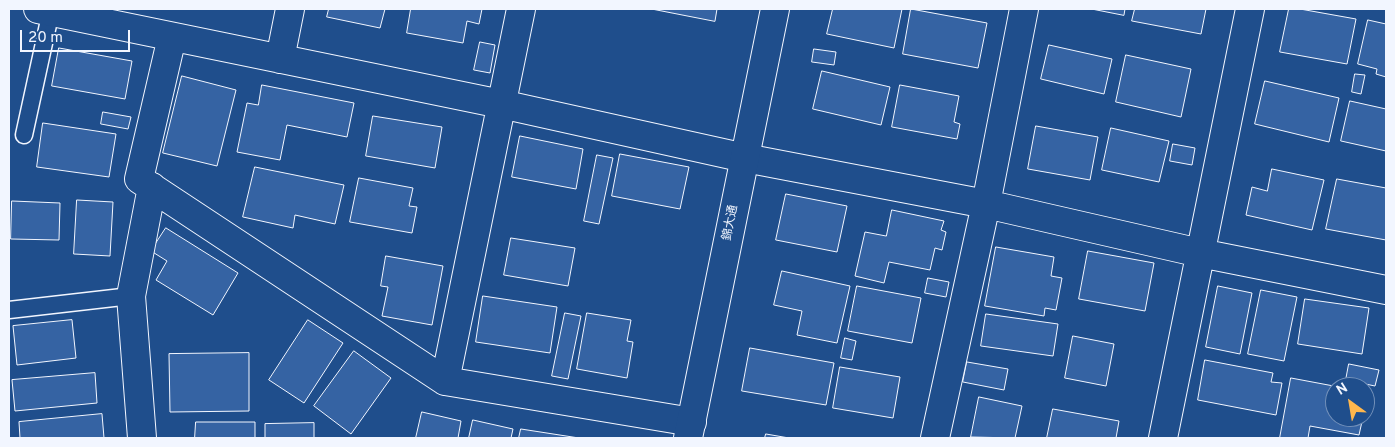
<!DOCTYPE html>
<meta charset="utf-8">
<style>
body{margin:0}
#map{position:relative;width:1395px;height:447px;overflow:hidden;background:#1f4e8c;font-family:Overpass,sans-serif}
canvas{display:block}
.frame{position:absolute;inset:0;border:10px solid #f2f6ff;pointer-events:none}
.north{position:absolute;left:1325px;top:377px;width:50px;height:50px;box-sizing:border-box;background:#1f4e8c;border:1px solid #7391ba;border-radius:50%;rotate:328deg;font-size:14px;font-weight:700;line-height:20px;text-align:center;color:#f2f6ff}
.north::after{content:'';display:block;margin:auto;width:18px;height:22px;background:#ffb74d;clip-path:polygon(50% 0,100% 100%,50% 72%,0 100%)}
.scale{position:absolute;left:20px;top:30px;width:110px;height:22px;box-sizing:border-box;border:2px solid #f2f6ff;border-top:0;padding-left:6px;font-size:15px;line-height:18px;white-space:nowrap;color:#f2f6ff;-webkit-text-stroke:4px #1f4e8c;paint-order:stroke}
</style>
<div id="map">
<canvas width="1395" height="447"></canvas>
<div class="frame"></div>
<div class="north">N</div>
<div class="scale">20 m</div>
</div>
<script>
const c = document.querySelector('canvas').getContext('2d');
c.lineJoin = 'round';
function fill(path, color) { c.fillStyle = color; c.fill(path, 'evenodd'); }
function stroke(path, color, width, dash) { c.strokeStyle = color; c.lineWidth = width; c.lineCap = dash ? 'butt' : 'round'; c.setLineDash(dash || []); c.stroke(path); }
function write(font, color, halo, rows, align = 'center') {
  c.font = font + ' Overpass,"Noto Sans JP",sans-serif'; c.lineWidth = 4; c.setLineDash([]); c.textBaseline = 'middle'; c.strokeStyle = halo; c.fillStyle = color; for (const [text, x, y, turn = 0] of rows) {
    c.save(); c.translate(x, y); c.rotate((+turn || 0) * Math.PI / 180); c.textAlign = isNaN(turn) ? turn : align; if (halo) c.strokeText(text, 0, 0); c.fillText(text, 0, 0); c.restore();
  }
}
const building = new Path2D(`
 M329,9H385L380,28L327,17Z
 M411,9H482L479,24L467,21L463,43L407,33Z
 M652,9H717L715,21Z
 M833,9H902L894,48L827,34Z
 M911,9L987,23L978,68L903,54Z
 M1092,9H1125L1124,15Z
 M1135,9H1206L1201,34L1132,21Z
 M1289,9H1300L1356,19L1347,64L1280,52Z
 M1368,20L1386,24V77L1376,74L1377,69L1358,64Z
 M480,42L495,45L490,73L474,70Z
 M1049,45L1112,59L1104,94L1041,79Z
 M59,48L132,61L125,99L52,86Z
 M814,49L836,52L834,65L812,62Z
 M1126,55L1191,69L1181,117L1116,102Z
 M822,71L890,87L881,125L813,109Z
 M1355,74L1365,75L1361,94L1352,92Z
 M182,76L236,90L217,166L163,153Z
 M1265,81L1339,98L1329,142L1255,124Z
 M262,85L354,103L347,137L287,125L280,160L237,152L247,103L258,105Z
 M900,85L959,96L954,122L960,124L957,139L892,127Z
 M1350,101L1386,109V151L1341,141Z
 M103,112L131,117L128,129L101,124Z
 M373,116L442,127L435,168L366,156Z
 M43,123L116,134L109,177L37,167Z
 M1036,126L1098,137L1090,180L1028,169Z
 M1111,128L1169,141L1159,182L1102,170Z
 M520,136L583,149L576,189L512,177Z
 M1173,144L1195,148L1192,165L1170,161Z
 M620,154L689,167L680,209L612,196Z
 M597,155L613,158L599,224L584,221Z
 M255,167L344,185L335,224L295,215L293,228L243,217Z
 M1272,169L1324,180L1312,230L1246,215L1252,187L1267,191Z
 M359,178L413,188L409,206L417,207L412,233L350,222Z
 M1337,179L1386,188V240L1326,229Z
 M786,194L847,206L837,252L776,240Z
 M77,200L113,202L110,256L74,254Z
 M12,201L60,203L59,240L11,239Z
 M892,210L944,221L941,230L946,232L942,250L935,248L930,270L889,262L884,283L855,276L865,232L886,236Z
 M166,228L238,273L213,315L156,280L167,261L151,251Z
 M511,238L575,248L568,286L504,275Z
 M996,247L1054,257L1051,276L1062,278L1056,310L1045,308L1044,316L985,306Z
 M1088,251L1154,263L1145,311L1079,299Z
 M386,256L443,266L432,325L382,316L388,287L381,286Z
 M782,271L850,286L837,343L797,335L802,311L774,305Z
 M928,278L949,282L946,297L925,293Z
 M857,286L921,298L912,343L848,331Z
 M1218,286L1252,293L1240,354L1206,347Z
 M1261,290L1297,297L1284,361L1248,354Z
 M483,296L557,307L550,353L476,342Z
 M1305,299L1369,308L1362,354L1298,344Z
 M565,313L581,316L568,379L552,376Z
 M587,313L631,320L627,341L633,342L627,378L577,369Z
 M986,314L1058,324L1053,356L981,346Z
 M72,320L76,358L17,365L13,326Z
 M308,320L343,343L304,403L269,380Z
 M1073,336L1114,344L1106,386L1065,378Z
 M845,338L856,341L852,360L841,358Z
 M750,348L834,363L826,405L742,391Z
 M354,351L391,378L351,434L314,406Z
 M249,353V411L170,412L169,354Z
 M1205,360L1273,373L1271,382L1282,383L1276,415L1198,400Z
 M967,362L1008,369L1004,390L963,382Z
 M1349,364L1379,370L1375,386L1346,380Z
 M840,367L900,377L893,418L833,408Z
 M95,373L97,403L15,411L12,380Z
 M1291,378L1339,387H1335V417H1363L1359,435L1310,426L1308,438H1280Z
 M979,397L1022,406L1015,438L971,437Z
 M1053,409L1119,421L1116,438H1047Z
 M422,412L461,421L458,438H416Z
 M102,414L104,438H20L19,422Z
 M473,420L513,429L511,438H469Z
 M196,422H255V438H195Z
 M314,423V438H265V424Z
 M521,429L579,438H519Z
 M766,434L789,438H765Z`);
const service = new Path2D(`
 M24,135L51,11
 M9,310L131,296`);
const minor = new Path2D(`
 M38,9L501,104L745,158L986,204L1200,253L1386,290
 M172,37L139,179L445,381L692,422
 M280,59L290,9
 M445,381L521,9
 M142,438L131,296L152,187
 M935,438L986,204L1024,9
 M1163,438L1250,9`);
const tertiary = new Path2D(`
 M688,438L775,9`);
const streetNames = [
 ["錦大通",731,223,-79]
];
fill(building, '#3563a3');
stroke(building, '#f2f6ff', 1);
stroke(service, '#f2f6ff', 19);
stroke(minor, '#f2f6ff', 30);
stroke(tertiary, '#f2f6ff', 30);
stroke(service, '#1f4e8c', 16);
stroke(minor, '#1f4e8c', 28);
stroke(tertiary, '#1f4e8c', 28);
write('12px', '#f2f6ff', '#1f4e8c', streetNames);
</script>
